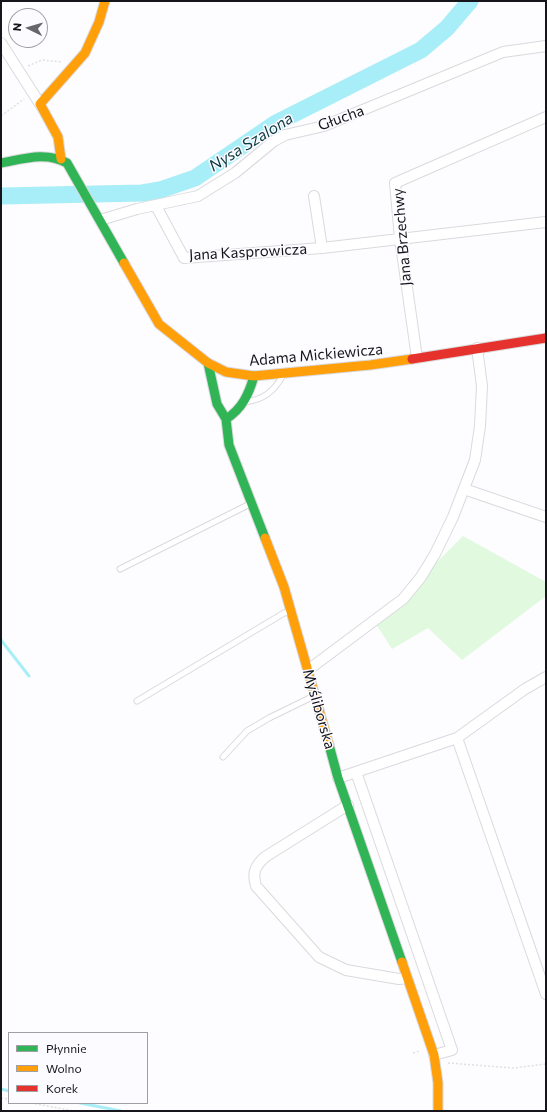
<!DOCTYPE html>
<meta charset="utf-8">
<style>
body{margin:0}
#map{position:relative;width:547px;height:1112px;overflow:hidden;background:#fdfcfe;font-family:Commissioner,sans-serif}
canvas{display:block}
.frame{position:absolute;inset:0;border:2px solid #16151b;pointer-events:none}
.legend{position:absolute;left:8px;top:1032px;width:140px;height:72px;box-sizing:border-box;background:#fcfbff;border:1px solid #a09fa4;margin:0;padding:5px 7px;list-style:none;font-size:12px;color:#16151b}
.legend li{display:flex;align-items:center;gap:8px;height:20px}
.legend b{width:20px;border:1px solid #a09fa4}
.north{position:absolute;left:8px;top:8px;width:40px;height:40px;box-sizing:border-box;background:#fcfbff;border:1px solid #a09fa4;border-radius:50%;rotate:275deg;font-size:11px;font-weight:700;line-height:16px;text-align:center;color:#16151b}
.north::after{content:'';display:block;margin:auto;width:14px;height:18px;background:#67666a;clip-path:polygon(50% 0,100% 100%,50% 72%,0 100%)}
</style>
<div id="map">
<canvas width="547" height="1112"></canvas>
<div class="frame"></div>
<ul class="legend">
<li><b style="height:5px;background:#30b455"></b>Płynnie</li>
<li><b style="height:5px;background:#ff9f0a"></b>Wolno</li>
<li><b style="height:5px;background:#e5322d"></b>Korek</li>
</ul>
<div class="north">N</div>
</div>
<script>
const c = document.querySelector('canvas').getContext('2d');
c.lineJoin = 'round';
function fill(path, color) { c.fillStyle = color; c.fill(path, 'evenodd'); }
function stroke(path, color, width, dash) { c.strokeStyle = color; c.lineWidth = width; c.lineCap = dash ? 'butt' : 'round'; c.setLineDash(dash || []); c.stroke(path); }
function write(font, color, halo, rows, align = 'center') {
  c.font = font + ' Commissioner,sans-serif'; c.lineWidth = 3; c.setLineDash([]); c.textBaseline = 'middle'; c.strokeStyle = halo; c.fillStyle = color; for (const [text, x, y, turn = 0] of rows) {
    c.save(); c.translate(x, y); c.rotate((+turn || 0) * Math.PI / 180); c.textAlign = isNaN(turn) ? turn : align; if (halo) c.strokeText(text, 0, 0); c.fillText(text, 0, 0); c.restore();
  }
}
const green = new Path2D(`
 M463,536L546,582V596L462,660L428,628L392,649L374,621L392,607Z`);
const stream = new Path2D(`
 M1,640L29,676
 M1,1089L9,1091
 M80,1103L121,1111`);
const river = new Path2D(`
 M1,196L142,193L160,190L195,178L276,123L421,50L447,28L470,1`);
const path = new Path2D(`
 M28,66L42,60L61,62
 M1,116L24,99
 M413,1053L420,1051
 M448,1063L513,1068L546,1064
 M1,1098L9,1099
 M31,1103L74,1111`);
const lane = new Path2D(`
 M246,402C264,399 273,392 282,377
 M120,569L250,504
 M137,701L284,613L290,612
 M223,757L247,731L269,718L314,696`);
const street = new Path2D(`
 M1,43L40,104
 M314,196L322,248
 M156,206L184,258L322,248L546,222
 M100,220L137,209L198,196L235,173L274,141L285,135L324,126L503,52L546,46
 M417,358L400,238L395,183L546,117
 M464,489L546,517
 M308,670L403,599L421,577L435,554L453,517L475,460L480,426L482,386L477,348
 M457,738L546,994
 M356,772L452,1050L434,1055
 M338,778L457,738L525,689L546,677
 M348,805L265,857C255,866 252,873 256,886L319,957L346,970L399,979L407,978`);
const fast = new Path2D(`
 M1,163C23,159 46,151 67,163L124,263
 M208,363L217,404L226,419L229,445L265,538
 M226,419C242,409 249,394 254,376
 M329,745L338,778L402,962`);
const slow = new Path2D(`
 M61,159L58,137L40,104L85,53L99,22L105,1
 M124,263L159,324L208,363L226,372L254,376L370,365L412,359
 M265,538L284,587L329,745
 M402,962L434,1055L438,1083V1111`);
const jam = new Path2D(`
 M412,359L546,338`);
const streetNames = [
 ["Głucha",341,118,-20],
 ["Jana Brzechwy",402,237,-95],
 ["Jana Kasprowicza",248,252,-3],
 ["Adama Mickiewicza",316,355,-5],
 ["Myśliborska",319,709,74]
];
const waterNames = [
 ["Nysa Szalona",251,142,-32]
];
fill(green, '#e0f9df');
stroke(stream, '#a8eef8', 3);
stroke(river, '#a8eef8', 17);
stroke(lane, '#dad9dd', 7);
stroke(street, '#dad9dd', 12);
stroke(fast, '#dad9dd', 11);
stroke(slow, '#dad9dd', 11);
stroke(jam, '#dad9dd', 11);
stroke(path, '#e0e0e0', 1.5, [2, 2]);
stroke(lane, '#fff', 5);
stroke(street, '#fff', 10);
stroke(fast, '#30b455', 9);
stroke(slow, '#ff9f0a', 9);
stroke(jam, '#e5322d', 9);
write('15px', '#16151b', '#fcfbff', streetNames);
write('italic 16px', '#0a3b41', '#fcfbff', waterNames);
</script>
